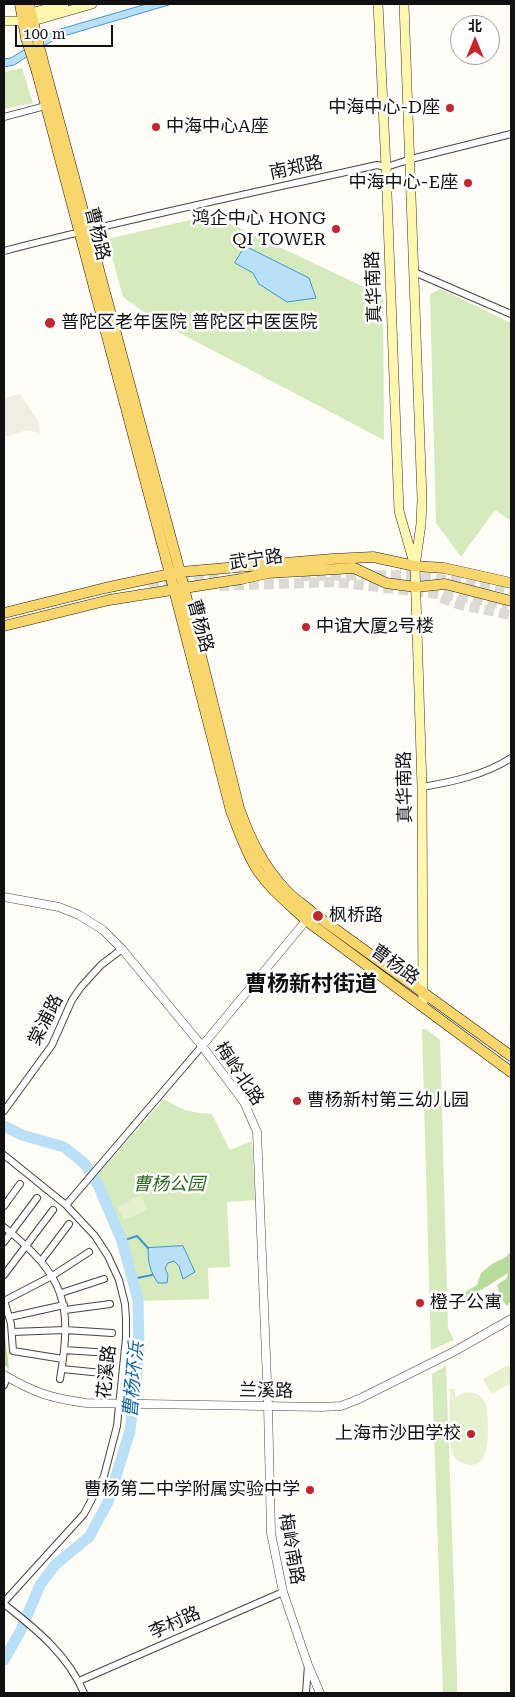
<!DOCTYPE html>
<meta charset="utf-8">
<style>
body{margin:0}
#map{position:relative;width:515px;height:1697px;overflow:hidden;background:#fffdf5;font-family:"Roboto Serif","Noto Sans SC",serif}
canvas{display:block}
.frame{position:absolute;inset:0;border:5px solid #111;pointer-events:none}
.north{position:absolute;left:450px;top:15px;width:50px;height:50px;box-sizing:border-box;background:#fff;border:1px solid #a0a0a0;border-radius:50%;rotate:0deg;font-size:14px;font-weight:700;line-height:20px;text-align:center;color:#111}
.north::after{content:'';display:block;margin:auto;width:18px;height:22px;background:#c4262e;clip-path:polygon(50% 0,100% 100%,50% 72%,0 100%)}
.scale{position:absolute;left:15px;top:25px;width:98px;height:22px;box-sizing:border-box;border:2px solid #111;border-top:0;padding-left:6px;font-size:15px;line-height:18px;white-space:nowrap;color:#111;-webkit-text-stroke:4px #fff;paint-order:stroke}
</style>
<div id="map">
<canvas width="515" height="1697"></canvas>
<div class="frame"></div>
<div class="north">北</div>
<div class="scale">100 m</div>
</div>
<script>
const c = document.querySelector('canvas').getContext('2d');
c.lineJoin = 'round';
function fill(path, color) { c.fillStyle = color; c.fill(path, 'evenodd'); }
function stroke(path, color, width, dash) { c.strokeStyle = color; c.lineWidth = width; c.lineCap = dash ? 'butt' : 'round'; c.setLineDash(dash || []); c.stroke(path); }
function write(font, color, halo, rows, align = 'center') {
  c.font = font + ' "Roboto Serif","Noto Sans SC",serif'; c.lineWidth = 5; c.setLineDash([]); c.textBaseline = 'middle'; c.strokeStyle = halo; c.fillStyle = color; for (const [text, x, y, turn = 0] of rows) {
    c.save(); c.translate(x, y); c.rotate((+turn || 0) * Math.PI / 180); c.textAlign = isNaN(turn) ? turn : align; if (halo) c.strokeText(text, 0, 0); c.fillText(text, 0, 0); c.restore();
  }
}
const green = new Path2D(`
 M22,68L33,103L4,109V72Z
 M212,215L383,296L384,440L155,320L123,297L107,239Z
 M441,289L511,323V521L495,510L461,557L436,523L430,294Z
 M422,1029H426L440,1040L448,1328L454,1340L431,1350Z
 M164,1099C180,1110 193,1113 212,1114L230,1150L252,1141L255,1200L227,1202L230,1267L208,1268L209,1299L143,1301L118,1225L97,1175Z
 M446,1366L457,1674V1693H443L432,1374Z`);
const forest = new Path2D(`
 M511,1251V1301L507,1306L501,1299L497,1285L507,1278L508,1273C495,1281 470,1300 454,1299V1294L459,1296L477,1285L481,1273L492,1264L506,1257Z
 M4,1328L9,1369L4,1364Z`);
const pitch = new Path2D(`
 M141,1195L148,1210L124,1220L117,1207Z
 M508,1365L511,1369V1383L492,1394L483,1379Z
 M450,1389H455V1398C467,1388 482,1391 487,1407C487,1423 495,1472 465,1464C458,1462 453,1457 452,1451C448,1437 450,1405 450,1389Z`);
const plaza = new Path2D(`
 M20,394L39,422L40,433L27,430L4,437V398Z`);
const water = new Path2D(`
 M147,4H172L57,38L14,65L4,67V59L11,58L54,31Z
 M245,246L309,278L316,298L287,302L259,284L253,273L235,263Z
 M183,1246L195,1272L183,1279L179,1266L174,1261L168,1263L165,1268L168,1275L167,1283H158C150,1272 148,1262 148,1248Z`);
const stream = new Path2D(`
 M122,1241L137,1236L148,1248
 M132,1279L152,1275`);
const river = new Path2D(`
 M4,1126L22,1135L64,1147L85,1164L98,1185L122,1241L138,1300L139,1351L130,1431L108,1502L89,1537L55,1565L40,1585L21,1630L4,1660`);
const trunkTunnel = new Path2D(`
 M301,576L404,575L498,586L511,590
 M149,583L221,578
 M219,586L335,582L454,596L508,604
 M441,598L461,605L511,615`);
const minor = new Path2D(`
 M4,117L49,105
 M4,251C127,219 252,193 377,165L386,167L415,158L511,134
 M414,272L511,314
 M422,787C452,782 485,775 511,758
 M4,1111L52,1045L72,1000L81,987L101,965L122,949
 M4,1155L66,1205L95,1236L108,1256L119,1280L125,1304L126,1319V1338L117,1426L104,1476L84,1514L4,1602
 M66,1205L202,1046
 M4,1206L20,1184
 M4,1227C65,1276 73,1303 60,1379
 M4,1242L37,1198
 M41,1261L69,1224
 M4,1275L53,1210
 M61,1293L104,1279
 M4,1300L11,1324L13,1351L63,1359
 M4,1301L52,1276L89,1252
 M65,1310L110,1304
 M10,1317L64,1305
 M12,1332L65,1330L112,1333
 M64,1350L110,1353
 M62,1369L102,1373
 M4,1385L7,1377
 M4,1604C36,1629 68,1655 84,1693
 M79,1681L283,1592
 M306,1693L308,1665`);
const tertiary = new Path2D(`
 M4,897L59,907L79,915L103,930L122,949L202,1046L244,1102L257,1132L268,1406L271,1533L283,1592L308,1665L320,1693
 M202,1046L309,917
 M4,1375C35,1393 50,1398 86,1403L322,1407L341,1406L359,1399L455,1351L511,1319`);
const secondary = new Path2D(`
 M378,4L386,167L399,511L414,563
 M404,4L422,499L421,524L415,566L422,787L423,1006
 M27,17L31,13L64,4
 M4,21H33L92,4`);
const primary = new Path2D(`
 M20,4L26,38
 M29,4L37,38
 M45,69L180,572L239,808C250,839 263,866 286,890C293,898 304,905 313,913L511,1056
 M37,72L170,574L231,811C239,831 246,853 258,871C271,890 290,905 307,921L511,1072
 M4,613L105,588L180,572L332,559L373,557L415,566L444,568L511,583
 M4,626L109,600L241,579L268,573L354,568L386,583L416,587L445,584L511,601`);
const primaryBridge = new Path2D(`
 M26,38L37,72
 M37,38L45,69`);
const markers = [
 [450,108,5,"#c4262e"],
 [156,127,5,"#c4262e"],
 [468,183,5,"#c4262e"],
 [336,229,5,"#c4262e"],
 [50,323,6,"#c4262e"],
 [306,627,5,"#c4262e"],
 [318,916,6,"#c4262e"],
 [297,1101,5,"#c4262e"],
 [420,1303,5,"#c4262e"],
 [471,1434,5,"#c4262e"],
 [310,1490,5,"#c4262e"]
];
const poiNames = [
 ["中海中心-D座",440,108,"right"],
 ["中海中心A座",166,127],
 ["中海中心-E座",458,183,"right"],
 ["鸿企中心 HONG",326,219,"right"],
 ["QI TOWER",326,240,"right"],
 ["普陀区老年医院 普陀区中医医院",61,323],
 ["中谊大厦2号楼",316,627],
 ["枫桥路",329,916],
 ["曹杨新村第三幼儿园",307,1101],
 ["橙子公寓",430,1303],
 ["上海市沙田学校",461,1434,"right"],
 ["曹杨第二中学附属实验中学",300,1490,"right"]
];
const streetNames = [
 ["南郑路",296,168,-12],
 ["曹杨路",97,234,76],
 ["真华南路",374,287,-92],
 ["武宁路",256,560,-8],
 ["曹杨路",200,626,75],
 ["真华南路",405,787,-91],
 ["曹杨路",395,965,36],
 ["棠浦路",46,1020,-63],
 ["梅岭北路",239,1074,56],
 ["花溪路",107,1372,-84],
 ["兰溪路",266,1391,1],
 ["梅岭南路",291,1549,80],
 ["李村路",175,1623,-24]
];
const parkNames = [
 ["曹杨公园",169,1185]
];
const waterNames = [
 ["曹杨环浜",134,1380,-85]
];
const districtNames = [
 ["曹杨新村街道",311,985]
];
fill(green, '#d5ebbd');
fill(forest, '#b9dc9c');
fill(pitch, '#e6f2cf');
fill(plaza, '#f1ede2');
fill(water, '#b9e0f7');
stroke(water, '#3f96cf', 1);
stroke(stream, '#3f96cf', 2);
stroke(river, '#b9e0f7', 11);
stroke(trunkTunnel, '#dbdad3', 10, [10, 5]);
stroke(minor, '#444', 8);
stroke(tertiary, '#444', 9);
stroke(secondary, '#333', 10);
stroke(primary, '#222', 11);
stroke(minor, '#fff', 6);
stroke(tertiary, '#fff', 8);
stroke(secondary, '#fff6b0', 9);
stroke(primary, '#f9d66b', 10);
stroke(primaryBridge, '#222', 11, []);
stroke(primaryBridge, '#f9d66b', 10);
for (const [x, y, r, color] of markers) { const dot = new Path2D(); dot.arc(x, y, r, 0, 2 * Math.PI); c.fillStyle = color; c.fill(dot); stroke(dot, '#fff', 2); }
write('18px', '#111', '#fff', poiNames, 'left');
write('18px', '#111', '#fff', streetNames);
write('italic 18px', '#2f6b1f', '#fff', parkNames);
write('italic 19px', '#1768a6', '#fff', waterNames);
write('bold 22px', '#111', '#fff', districtNames);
</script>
